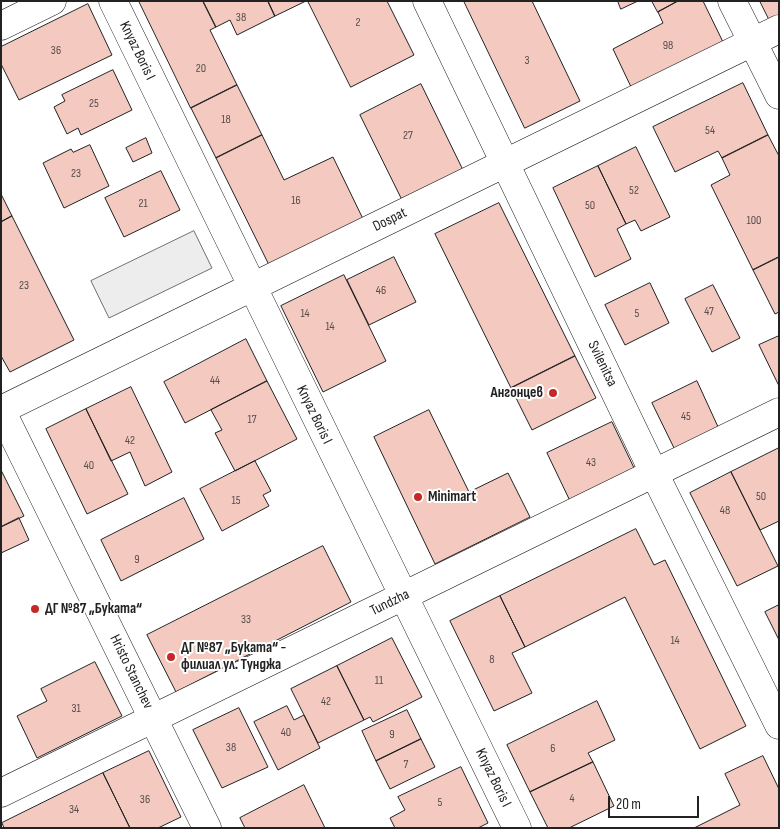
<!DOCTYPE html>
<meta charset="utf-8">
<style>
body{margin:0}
#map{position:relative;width:780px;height:829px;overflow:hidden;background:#fff;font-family:"Sofia Sans Condensed",sans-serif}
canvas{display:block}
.frame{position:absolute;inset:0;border:2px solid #222;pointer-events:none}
.scale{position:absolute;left:608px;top:796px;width:91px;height:22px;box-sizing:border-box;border:2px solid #222;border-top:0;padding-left:6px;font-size:15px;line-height:18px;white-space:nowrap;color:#222;-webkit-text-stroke:4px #fff;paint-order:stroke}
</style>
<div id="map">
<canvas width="780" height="829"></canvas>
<div class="frame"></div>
<div class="scale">20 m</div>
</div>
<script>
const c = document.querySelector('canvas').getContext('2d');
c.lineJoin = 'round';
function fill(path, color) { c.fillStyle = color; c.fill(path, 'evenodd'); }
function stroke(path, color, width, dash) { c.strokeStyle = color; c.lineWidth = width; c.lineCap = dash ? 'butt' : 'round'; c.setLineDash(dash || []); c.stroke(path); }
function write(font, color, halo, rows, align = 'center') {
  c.font = font + ' "Sofia Sans Condensed",sans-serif'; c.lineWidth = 4; c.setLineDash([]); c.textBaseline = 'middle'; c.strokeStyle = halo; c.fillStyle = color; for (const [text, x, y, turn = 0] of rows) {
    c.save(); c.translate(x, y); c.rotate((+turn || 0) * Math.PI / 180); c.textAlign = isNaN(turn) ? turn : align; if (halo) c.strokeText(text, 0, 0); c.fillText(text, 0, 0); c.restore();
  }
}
const parking = new Path2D(`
 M194,231L212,268L109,318L91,281Z`);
const building = new Path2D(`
 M139,1H203L216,27L210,30L237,85L191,108Z
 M203,1H268L275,16L237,35L230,20L216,27Z
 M268,1H306L275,16Z
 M308,1H387L414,55L351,87Z
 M464,1H532L580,101L525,128Z
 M618,1H638L621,9Z
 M652,1H678L658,12Z
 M678,1H703L724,44L632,89L613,49L663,23L658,12Z
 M760,1H779V17L770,21Z
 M88,4L112,55L19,100L1,64V47Z
 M113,70L132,110L81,135L78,128L67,134L54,107L65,101L62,95Z
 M743,83L768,135L722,158L718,151L675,172L653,127Z
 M421,84L463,170L402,200L360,115Z
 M237,85L262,135L216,158L191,108Z
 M262,135L284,180L333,157L364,221L270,267L216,158Z
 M768,135L779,156V257L753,270L711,185L730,175L722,158Z
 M146,138L152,153L133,162L126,148Z
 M90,145L109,186L64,208L43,163L71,149L73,152Z
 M636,147L670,217L641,231L635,220L626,224L598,166Z
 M598,166L626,224L617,229L631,259L595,277L553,188Z
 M161,171L180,210L124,237L105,198Z
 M1,194L12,216L1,222Z
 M499,203L575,356L511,388L435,234Z
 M12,216L74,340L10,372L1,356V222Z
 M394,257L416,302L369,325L347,280Z
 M779,257V312L775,314L753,270Z
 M344,275L386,361L323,392L281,306Z
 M650,283L669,323L625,345L605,305Z
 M713,285L740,338L712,352L685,299Z
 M779,336V386L759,345Z
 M246,339L267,381L185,423L164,382Z
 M575,356L596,398L532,430L511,388Z
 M267,381L297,439L235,471L215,433L222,430L211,410Z
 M697,381L719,429L675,450L652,403Z
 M131,387L172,472L145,486L130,452L111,461L86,409Z
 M86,409L128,494L87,514L46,429Z
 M429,410L469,492L508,473L530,517L435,564L374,437Z
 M612,422L636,472L571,503L547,453Z
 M779,448V521L760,530L731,472Z
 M255,461L271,491L263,495L269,506L222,531L200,489Z
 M1,470L24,516L1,527Z
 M731,472L778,566L737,586L690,493Z
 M184,498L204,539L121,581L101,540Z
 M19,518L29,540L1,553V527Z
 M636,529L654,565L665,560L746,726L700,749L625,597L525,647L500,596Z
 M323,546L351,602L176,692L147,635Z
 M500,596L525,647L512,653L532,693L494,711L450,621Z
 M779,605V640L765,612Z
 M392,638L422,697L373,722L370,717L364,720L337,666Z
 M95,662L122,716L37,758L17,716L47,701L41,689Z
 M337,666L364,720L318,743L291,689Z
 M597,701L615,740L588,753L593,762L530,792L507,745Z
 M287,706L294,720L304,715L320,748L278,770L254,722Z
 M239,708L268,767L222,788L193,730Z
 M407,710L421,739L376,761L362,731Z
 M421,739L435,767L390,789L376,761Z
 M149,751L181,817L158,828H130L103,773Z
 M763,756L779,789V828H694L740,805L725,774Z
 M593,762L614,806L569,828H548L530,792Z
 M461,767L488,823L478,828H395L390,818L405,810L398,797Z
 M103,773L130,828H4L2,823Z
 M304,785L325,828H245L240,818Z`);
const minor = new Path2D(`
 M113,1L517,828
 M427,1L654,473L779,725
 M732,1L779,95
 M1,26L52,1
 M1,793L779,412
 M207,828C139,688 70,549 1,410L779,29`);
const markers = [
 [553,393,5,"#c62828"],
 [418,497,5,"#c62828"],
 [35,609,5,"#c62828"],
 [171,657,5,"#c62828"]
];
const numberNames = [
 ["38",241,18],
 ["2",358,23],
 ["98",668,46],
 ["36",56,51],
 ["3",527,61],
 ["20",201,69],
 ["25",94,104],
 ["18",226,120],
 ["54",710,131],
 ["27",408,136],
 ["23",76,174],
 ["52",634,191],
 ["16",296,201],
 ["21",143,204],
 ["50",590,206],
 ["100",754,221],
 ["23",24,286],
 ["46",381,291],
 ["47",709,312],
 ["14",305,314],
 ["5",637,314],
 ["14",330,327],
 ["44",215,381],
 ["45",686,417],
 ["17",252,420],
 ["42",130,441],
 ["43",591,463],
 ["40",89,466],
 ["50",761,497],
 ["15",236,501],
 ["48",725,511],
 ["9",137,560],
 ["33",246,620],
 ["14",675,641],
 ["8",492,660],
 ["11",379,681],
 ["42",326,702],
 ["31",76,709],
 ["40",286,733],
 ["9",392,735],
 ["38",231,748],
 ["6",553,749],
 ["7",406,765],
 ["4",572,799],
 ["36",145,800],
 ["5",440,803],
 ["34",74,810]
];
const streetNames = [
 ["Knyaz Boris I",137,51,64],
 ["Dospat",390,220,-26],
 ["Svilenitsa",602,364,64],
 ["Knyaz Boris I",314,415,64],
 ["Tundzha",390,603,-26],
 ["Hristo Stanchev",131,672,64],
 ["Knyaz Boris I",493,778,64]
];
const poiNames = [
 ["Ангонцев",543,393,"right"],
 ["Minimart",428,497],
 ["ДГ №87 „Буката“",45,609],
 ["ДГ №87 „Буката“ -",181,648],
 ["филиал ул. Тунджа",181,665]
];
fill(parking, '#ededed');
stroke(parking, '#6f6f6f', 1);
fill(building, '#f3c9c0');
stroke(building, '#222', 1);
stroke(minor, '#222', 29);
stroke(minor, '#fff', 28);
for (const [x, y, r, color] of markers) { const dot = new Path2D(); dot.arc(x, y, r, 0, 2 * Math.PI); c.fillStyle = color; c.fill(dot); stroke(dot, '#fff', 2); }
write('12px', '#564c4a', null, numberNames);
write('15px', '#222', '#fff', streetNames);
write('bold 15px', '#222', '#fff', poiNames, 'left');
</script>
